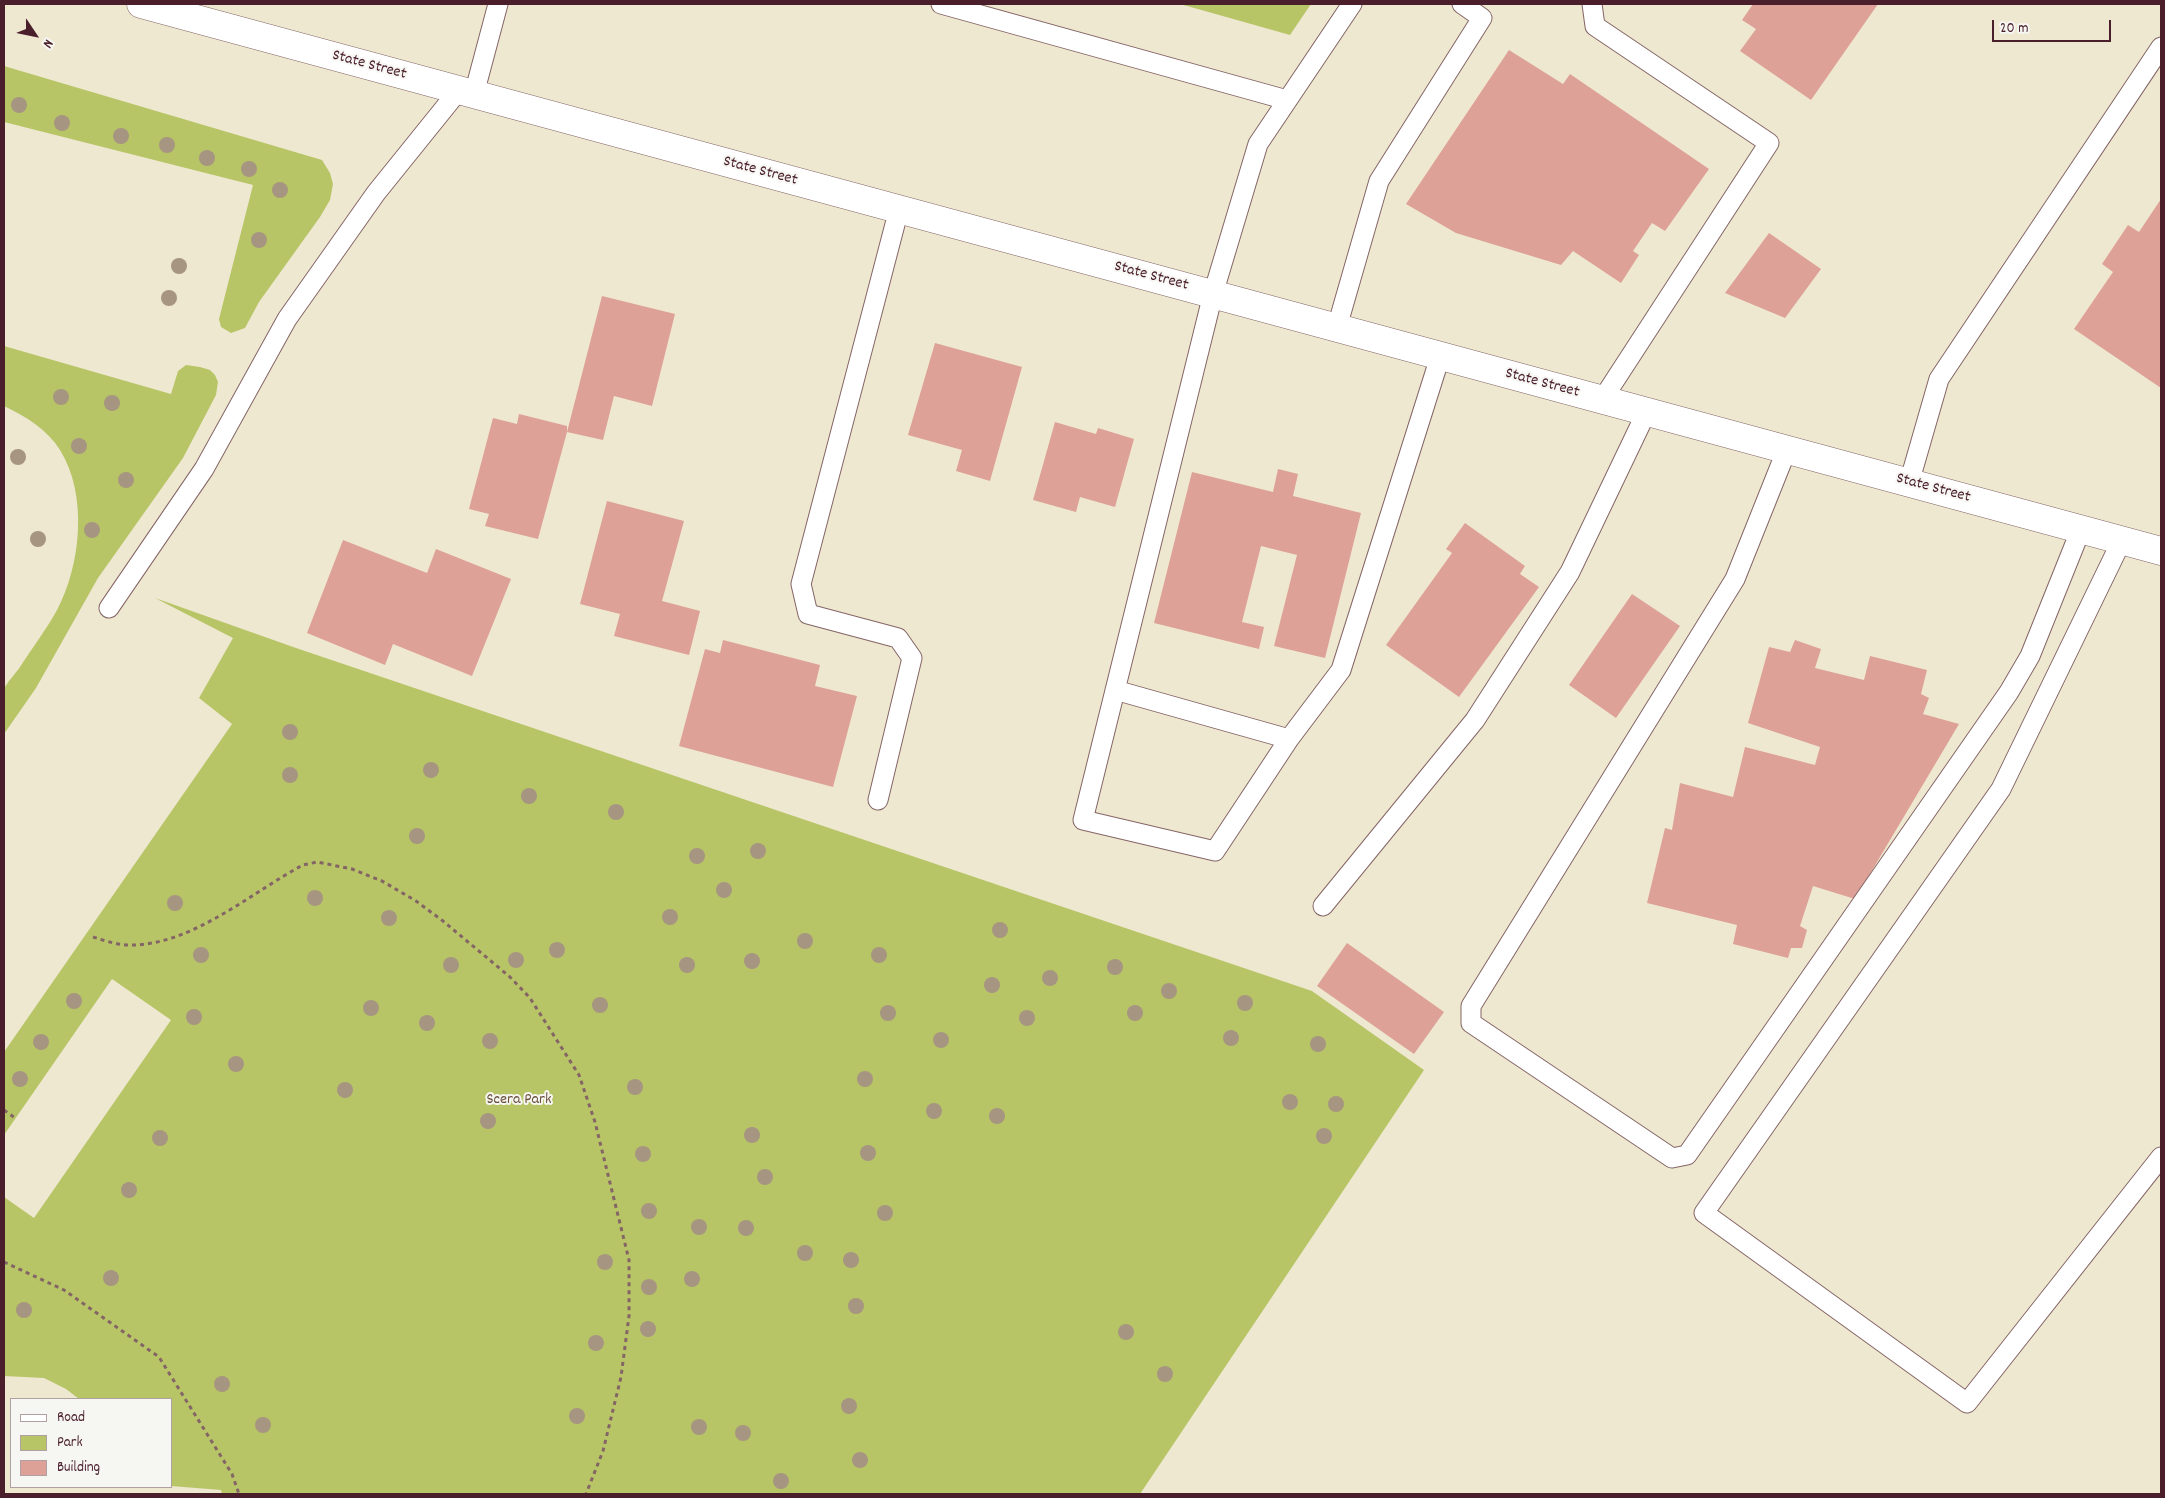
<!DOCTYPE html>
<style>
body{margin:0}
#map{position:relative;width:2165px;height:1498px;overflow:hidden;background:#efe8d1;font-family:Dekko,sans-serif}
canvas{display:block}
.frame{position:absolute;inset:0;border:5px solid #4a1f2b;pointer-events:none}
.legend{position:absolute;left:10px;top:1398px;width:162px;height:90px;box-sizing:border-box;background:#f6f6f2;border:1px solid #b1a0a2;margin:0;padding:6px 9px;list-style:none;font-size:15px;color:#4a1f2b}
.legend li{display:flex;align-items:center;gap:10px;height:25px}
.legend b{width:25px;border:1px solid #b1a0a2}
.north{position:absolute;left:10px;top:10px;width:50px;height:50px;-webkit-text-stroke:4px #f6f6f2;paint-order:stroke;rotate:124deg;font-size:14px;font-weight:700;line-height:20px;text-align:center;color:#4a1f2b}
.north::after{content:'';display:block;margin:auto;width:18px;height:22px;background:#4a1f2b;clip-path:polygon(50% 0,100% 100%,50% 72%,0 100%)}
.scale{position:absolute;left:1992px;top:20px;width:119px;height:22px;box-sizing:border-box;border:2px solid #4a1f2b;border-top:0;padding-left:6px;font-size:15px;line-height:18px;white-space:nowrap;color:#4a1f2b;-webkit-text-stroke:4px #f6f6f2;paint-order:stroke}
</style>
<div id="map">
<canvas width="2165" height="1498"></canvas>
<div class="frame"></div>
<ul class="legend">
<li><b style="height:6px;background:#fff"></b>Road</li>
<li><b style="height:14px;background:#b8c567"></b>Park</li>
<li><b style="height:14px;background:#dda197"></b>Building</li>
</ul>
<div class="north">N</div>
<div class="scale">20 m</div>
</div>
<script>
const c = document.querySelector('canvas').getContext('2d');
c.lineJoin = 'round';
function fill(path, color) { c.fillStyle = color; c.fill(path, 'evenodd'); }
function stroke(path, color, width, dash) { c.strokeStyle = color; c.lineWidth = width; c.lineCap = dash ? 'butt' : 'round'; c.setLineDash(dash || []); c.stroke(path); }
function write(font, color, halo, rows, align = 'center') {
  c.font = font + ' Dekko,sans-serif'; c.lineWidth = 4; c.setLineDash([]); c.textBaseline = 'middle'; c.strokeStyle = halo; c.fillStyle = color; for (const [text, x, y, turn = 0] of rows) {
    c.save(); c.translate(x, y); c.rotate((+turn || 0) * Math.PI / 180); c.textAlign = isNaN(turn) ? turn : align; if (halo) c.strokeText(text, 0, 0); c.fillText(text, 0, 0); c.restore();
  }
}
const green = new Path2D(`
 M1180,4H1311L1290,35Z
 M4,66L322,160L330,173L333,184L330,200L320,217L259,302L245,328L231,333L221,327L219,319L253,185L4,122Z
 M4,346L171,394L178,371L186,365L200,367L210,370L215,375L218,382L216,395L183,458L98,578L36,688L4,734C4,724 1,698 4,689C8,681 15,674 20,667C32,648 46,630 57,610C81,565 88,495 60,450C47,429 25,416 4,406Z
 M155,598L296,648L1312,991L1424,1070L1140,1494H222L221,1490L171,1486V1399H79L66,1389L44,1378L4,1376V1197L34,1218L171,1020L112,979L4,1135V1052L232,724L199,698L233,638Z`);
const building = new Path2D(`
 M1753,4H1878L1811,100L1740,51L1756,29L1742,20Z
 M1509,50L1563,84L1570,74L1709,169L1665,231L1652,223L1633,251L1639,255L1621,283L1573,251L1561,265L1456,233L1406,204Z
 M2161,199V388L2074,329L2113,272L2102,264L2128,225L2139,232Z
 M1769,233L1821,269L1785,318L1725,293Z
 M602,296L675,314L652,406L614,396L603,440L567,432L538,539L485,526L489,514L469,509L493,418L517,424L519,414L567,426V432Z
 M935,343L1022,367L990,481L956,471L962,450L908,435Z
 M1055,422L1096,434L1098,428L1134,439L1115,507L1080,497L1076,512L1033,500Z
 M1278,469L1298,474L1293,496L1361,513L1325,658L1274,646L1297,555L1261,546L1242,622L1264,627L1259,649L1154,623L1192,472L1273,492Z
 M607,501L684,521L662,601L700,611L689,655L614,636L620,614L580,604Z
 M1465,523L1525,566L1520,574L1539,587L1459,697L1386,645L1452,553L1446,549Z
 M343,540L427,573L436,549L511,579L472,676L393,644L385,665L307,633Z
 M1632,594L1680,626L1616,718L1569,685Z
 M723,640L820,665L815,686L857,696L833,787L679,746L705,649L720,653Z
 M1795,640L1821,649L1815,668L1864,680L1870,656L1927,670L1921,694L1929,698L1923,714L1959,724L1855,899L1813,886L1800,926L1807,930L1802,948H1791L1788,958L1733,944L1737,925L1647,903L1665,828L1672,830L1680,783L1733,797L1745,747L1815,765L1820,747L1748,723L1769,647L1790,652Z
 M1347,943L1444,1012L1414,1054L1317,986Z`);
const path = new Path2D(`
 M93,937C106,941 120,946 134,945C195,943 252,892 303,865L317,862L352,869L382,881L416,901L443,921L510,977L530,998L579,1075L595,1122L629,1260V1316L621,1377L603,1451L586,1494
 M4,1110L15,1118
 M4,1262L64,1290L159,1357L232,1474L239,1494`);
const lane = new Path2D(`
 M941,4L1287,100
 M1352,4L1258,144L1213,294L1083,820L1215,851L1289,739L1341,670L1440,357
 M1592,4L1595,26L1769,143L1602,400
 M474,94L498,4
 M1337,327L1379,181L1482,18L1462,4
 M1787,449L1735,579L1471,1006V1023L1672,1158L1687,1155L2009,692L2030,656L2081,529
 M1909,483L1939,379L2161,47
 M2122,540L2001,789L1704,1213L1967,1403L2161,1157
 M109,608L204,469L287,319L376,193L459,90
 M1115,690L1289,739
 M878,800L912,658L898,638L808,614L801,584L899,209
 M1323,906L1475,720L1570,572L1647,411`);
const primary = new Path2D(`
 M141,4L2161,551`);
const trees = [
 [19,105],
 [62,123],
 [121,136],
 [167,145],
 [207,158],
 [249,169],
 [280,190],
 [259,240],
 [179,266],
 [169,298],
 [61,397],
 [112,403],
 [79,446],
 [18,457],
 [126,480],
 [92,530],
 [38,539],
 [290,732],
 [431,770],
 [290,775],
 [529,796],
 [616,812],
 [417,836],
 [758,851],
 [697,856],
 [724,890],
 [315,898],
 [175,903],
 [670,917],
 [389,918],
 [1000,930],
 [805,941],
 [557,950],
 [201,955],
 [879,955],
 [516,960],
 [752,961],
 [451,965],
 [687,965],
 [1115,967],
 [1050,978],
 [992,985],
 [1169,991],
 [74,1001],
 [1245,1003],
 [600,1005],
 [371,1008],
 [888,1013],
 [1135,1013],
 [194,1017],
 [1027,1018],
 [427,1023],
 [1231,1038],
 [941,1040],
 [490,1041],
 [41,1042],
 [1318,1044],
 [236,1064],
 [20,1079],
 [865,1079],
 [635,1087],
 [345,1090],
 [1290,1102],
 [1336,1104],
 [934,1111],
 [997,1116],
 [488,1121],
 [752,1135],
 [1324,1136],
 [160,1138],
 [868,1153],
 [643,1154],
 [765,1177],
 [129,1190],
 [649,1211],
 [885,1213],
 [699,1227],
 [746,1228],
 [805,1253],
 [851,1260],
 [605,1262],
 [111,1278],
 [692,1279],
 [649,1287],
 [856,1306],
 [24,1310],
 [648,1329],
 [1126,1332],
 [596,1343],
 [1165,1374],
 [222,1384],
 [849,1406],
 [577,1416],
 [263,1425],
 [699,1427],
 [743,1433],
 [860,1460],
 [781,1481]
];
const streetNames = [
 ["State Street",369,66,15],
 ["State Street",760,172,15],
 ["State Street",1151,277,15],
 ["State Street",1542,384,15],
 ["State Street",1933,489,15]
];
const parkNames = [
 ["Scera Park",519,1101]
];
fill(green, '#b8c567');
fill(building, '#dda197');
stroke(lane, '#846565', 21);
stroke(primary, '#846565', 29);
stroke(path, '#846565', 3, [4, 4]);
stroke(lane, '#fff', 19);
stroke(primary, '#fff', 28);
c.fillStyle = '#a69580';
for (const [x, y] of trees) { c.beginPath(); c.arc(x, y, 8, 0, 2 * Math.PI); c.fill(); }
write('16px', '#4a1f2b', '#f6f6f2', streetNames);
write('16px', '#6b513d', '#f6f6f2', parkNames);
</script>
